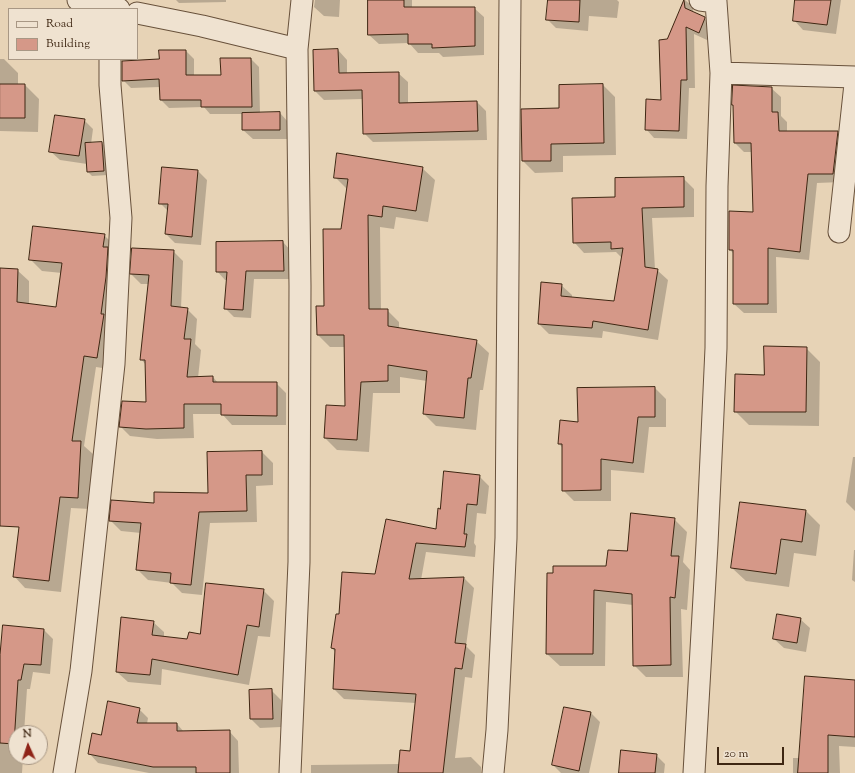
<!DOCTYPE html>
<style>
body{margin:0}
#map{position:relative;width:855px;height:773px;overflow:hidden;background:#e7d3b6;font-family:"Sorts Mill Goudy",serif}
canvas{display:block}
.legend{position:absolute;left:8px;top:8px;width:130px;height:52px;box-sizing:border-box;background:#efe2d0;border:1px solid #a89784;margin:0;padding:5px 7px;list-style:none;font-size:12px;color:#3e2612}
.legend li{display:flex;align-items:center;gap:8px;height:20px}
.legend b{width:20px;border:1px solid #a89784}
.north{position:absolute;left:8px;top:725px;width:40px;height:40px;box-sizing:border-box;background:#efe2d0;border:1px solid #a89784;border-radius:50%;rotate:357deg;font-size:11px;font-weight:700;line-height:16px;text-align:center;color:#3e2612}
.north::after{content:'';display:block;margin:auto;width:14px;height:18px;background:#8f2418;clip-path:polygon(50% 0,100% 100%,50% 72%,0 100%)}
.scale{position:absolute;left:717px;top:747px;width:67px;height:18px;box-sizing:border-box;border:2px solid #3e2612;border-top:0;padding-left:5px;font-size:12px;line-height:14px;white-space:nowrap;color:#3e2612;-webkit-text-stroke:3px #efe2d0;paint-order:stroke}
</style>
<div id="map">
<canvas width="855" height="773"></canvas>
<ul class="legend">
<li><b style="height:5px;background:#efe2d0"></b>Road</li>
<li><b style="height:11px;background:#d59888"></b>Building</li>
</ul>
<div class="north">N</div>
<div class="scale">20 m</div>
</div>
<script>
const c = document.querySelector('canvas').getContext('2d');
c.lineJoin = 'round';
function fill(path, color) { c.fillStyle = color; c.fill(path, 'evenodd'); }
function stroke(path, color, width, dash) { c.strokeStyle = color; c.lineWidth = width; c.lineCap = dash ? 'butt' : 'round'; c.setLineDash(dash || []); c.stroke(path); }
const shadow = new Path2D(`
 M176,0H226V2L179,3Z
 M315,0H340L339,17L324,16L314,7Z
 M369,0H412V8H474L484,17V55L443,57L439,53H418L409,43L379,44L369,35Z
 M549,0H617L619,2L617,18L589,16L588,31L556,28L547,19Z
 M685,0L693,7V12L704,18L713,27L707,40L694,34L695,88H689L687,139L654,138L646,129L662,101L668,40Z
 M796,0H841L836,34L803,30L794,20Z
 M338,50L347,60V74L398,73L408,82V103L477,102L486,111L487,140L373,142L364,133L363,99L324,100L315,91Z
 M186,51L194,59V76H222L251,59L259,67L260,114L280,113L289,123V139H253L243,130V114H210L204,107L169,108L161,100L160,87L131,88L123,80L160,60Z
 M0,59H4L18,73V85H25L39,99L38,132L0,131Z
 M603,85L615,97L616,155L563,156V172L535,173L523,161L560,109Z
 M771,88L781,97V116L787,122V132H837L847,141L842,182L817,183L809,260L776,257L777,313H744L734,304V254L730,250L754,213L752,152H744L735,143Z
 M84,120L93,129L91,144L102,143L106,148L108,175L92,176L88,172L87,164L60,160L50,151Z
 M422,168L435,180L428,222L396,217L394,229L380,227L381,310H387L399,322V329L476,341L489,353L483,390H480L476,430L436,426L424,414L427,381L400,377V393H373L369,452L337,450L325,438L346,407L345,347H330L318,335L342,230L347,189L335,177Z
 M198,171L207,180L201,245L175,243L166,234L168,211L160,203Z
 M683,178L694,189V217L652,218L655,269L657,270L668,280L658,340L603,331L602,338L549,334L539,324L561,285L572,295V298L615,302L622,258L616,252L584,253L574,242Z
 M104,235L116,247L109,369L96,367L84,446L93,454L90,509L71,508L61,592L25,588L14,576L23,502L0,488V269L17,270L29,281V304L56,308L62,273L42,271L30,259Z
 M283,242L291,251L292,279H254L251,318L234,317L225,308L227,280H225L217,271Z
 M173,251L183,261L181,308L187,309L197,319L195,344L201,350L198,378L213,377L218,383H276L286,393V425H232L222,414H193L194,438L157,439L130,436L120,426L147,403L146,365L141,359L149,284H141L131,274Z
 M806,348L820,362L819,426L749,425L735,411L765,376Z
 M655,388L666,399V427H649L644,473L611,470V501H574L563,490V448L559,444L579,423Z
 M262,452L273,463V485L256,486L257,522L210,523L202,595L182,593L172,583L148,580L137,569L141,533L121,531L110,520L209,494Z
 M853,457H855V511L846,502Z
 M479,476L489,486L486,514L477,513L474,543L476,546L475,557L426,552L421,580L464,578L474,588L466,646L475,655L472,678L465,677L455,758L471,757L481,767V773H311V765L399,764L411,752L416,703L344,699L334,689L335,652L332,648L340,616L376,575L387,520L437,530L441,510Z
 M741,503L806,511L820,525L816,556L794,553L789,587L746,581L732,568Z
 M674,519L687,532L683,562L690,570L687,610L681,609L683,677H646L634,665L633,605L606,602L605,666H560L547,654L607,567Z
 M854,550H855V582L852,580Z
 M263,590L274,601L270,637L258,636L249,685L162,669L161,685L128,682L117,672L153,622L164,632V637L188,640L201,635Z
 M800,619L810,628L806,652L784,648L774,639Z
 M7,627L44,630L53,639L50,674L33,672L30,689H27L24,733H16V757H23L22,773H0V665Z
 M855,681V747L839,746L840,773H793V758H800Z
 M271,690L281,700V727L260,728L251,719Z
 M565,708L591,713L600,722L589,773H561L553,765Z
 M139,709L148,718L147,724H177L184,732L229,731L238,741L239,773H149L98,763L89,753L102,736Z
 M656,755L665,764L664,773H620Z`);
const building = new Path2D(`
 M368,0H404V7H475V46L432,48V44H408V34L368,35Z
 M548,0H580L579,22L546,20Z
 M684,0L685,8L705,17V18L699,33L686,27L687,80H681L679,131L645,130L646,99L661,100L659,40L667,39Z
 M795,0H831L827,25L793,21Z
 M338,49L339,73L399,72V103L477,101L478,131L363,134L362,90L314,91L313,50Z
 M159,50H186V75H221L220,58H251L252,107H201V100H160L159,79L122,81V61L159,59Z
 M0,84H25V118H0Z
 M603,84L604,143L551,144V161H522L521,109L559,108V85Z
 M733,85L772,87V112H778L779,131H838L833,174H808L800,252L768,248V304H733V250H729V211L753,212L751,143H734L733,105H732Z
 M280,112V130H242V113Z
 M55,115L85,119L79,156L49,152Z
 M102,142L104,171L87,172L85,143Z
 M337,153L423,167L416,211L383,206L382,217L368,215L369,309H388V326L477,340L471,378H468L464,418L423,414L427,371L388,365V381L361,382L357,440L324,438L326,405L345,406L344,335H317L316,306H324L323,229H341L348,179L334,178Z
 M162,167L198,170L192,237L165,234L168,204H159Z
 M684,177V207L642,208L645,267L658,269L648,330L593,321L592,328L538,324L541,282L562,284L561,296L614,301L623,248L611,249V242L573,243L572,198L615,197V178Z
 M33,226L105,234L103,247H108L106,277L101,314H104L97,358L84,356L72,441H81L78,498L60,497L49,581L13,577L19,527L0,526V268L18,269L17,302L56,307L62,263L29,260Z
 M283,241L284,271H246L243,310L224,309L227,272H216V242Z
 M132,248L174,250L171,306L188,308L184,339H191L187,377L213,376V382H277V416L221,415V404H184V428L146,429L119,427L122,401L146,402L145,360H140L149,275L130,274Z
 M764,346L807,347L806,412H734L735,374L764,375Z
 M655,387V417H638L633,463L601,459V490L562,491V444H558L560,420L578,422L577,388Z
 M262,451V475H246L247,511L199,512L191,585L170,583L171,573L136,570L141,523L109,521L111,500L154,503V492L208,493L207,452Z
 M444,471L480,475L477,505L467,504L464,534H467L465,547L416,543L409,579L464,577L455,643L466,644L462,669L455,668L443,773H398L400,750L410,751L416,694L333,689L335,649L331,648L336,614H339L342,572L375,574L386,519L436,529L438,508L440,509Z
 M740,502L806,510L802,542L781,539L776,574L731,568Z
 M631,513L675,518L671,556H679L675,598L670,597L671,665L633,666L632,594L594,590L593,654H546L547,573H553V566H606L608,550L627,551Z
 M206,583L264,589L259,627L247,625L238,675L152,659L150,675L116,672L121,617L154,621L152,635L187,639L189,632L200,634Z
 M777,614L801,618L797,643L773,639Z
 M3,625L44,629L41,665L24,664L21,680H18L14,744L0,743V655Z
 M805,676L855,680V737L828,735V773H798Z
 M272,689L273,719H250L249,690Z
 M108,701L140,708L137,723H177V731L230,730V773H196V767H153L88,754L92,733L101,735Z
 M564,707L591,712L579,771L552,765Z
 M621,750L657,754L655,773H619Z`);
const minor = new Path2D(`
 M78,0L119,9
 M137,13L202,26L297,49
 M721,73L855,77
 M839,232L855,84
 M64,773L81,671L114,364L121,218L110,85V59
 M290,773L299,562L300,286L297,49L302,0
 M493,773L497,730L506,538L510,0
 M694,773L707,544L716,348L717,186L721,73L716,2L700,0`);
fill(shadow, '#0003');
fill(building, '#d59888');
stroke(building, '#3e2612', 1);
stroke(minor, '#68513b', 23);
stroke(minor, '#efe2d0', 21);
</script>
